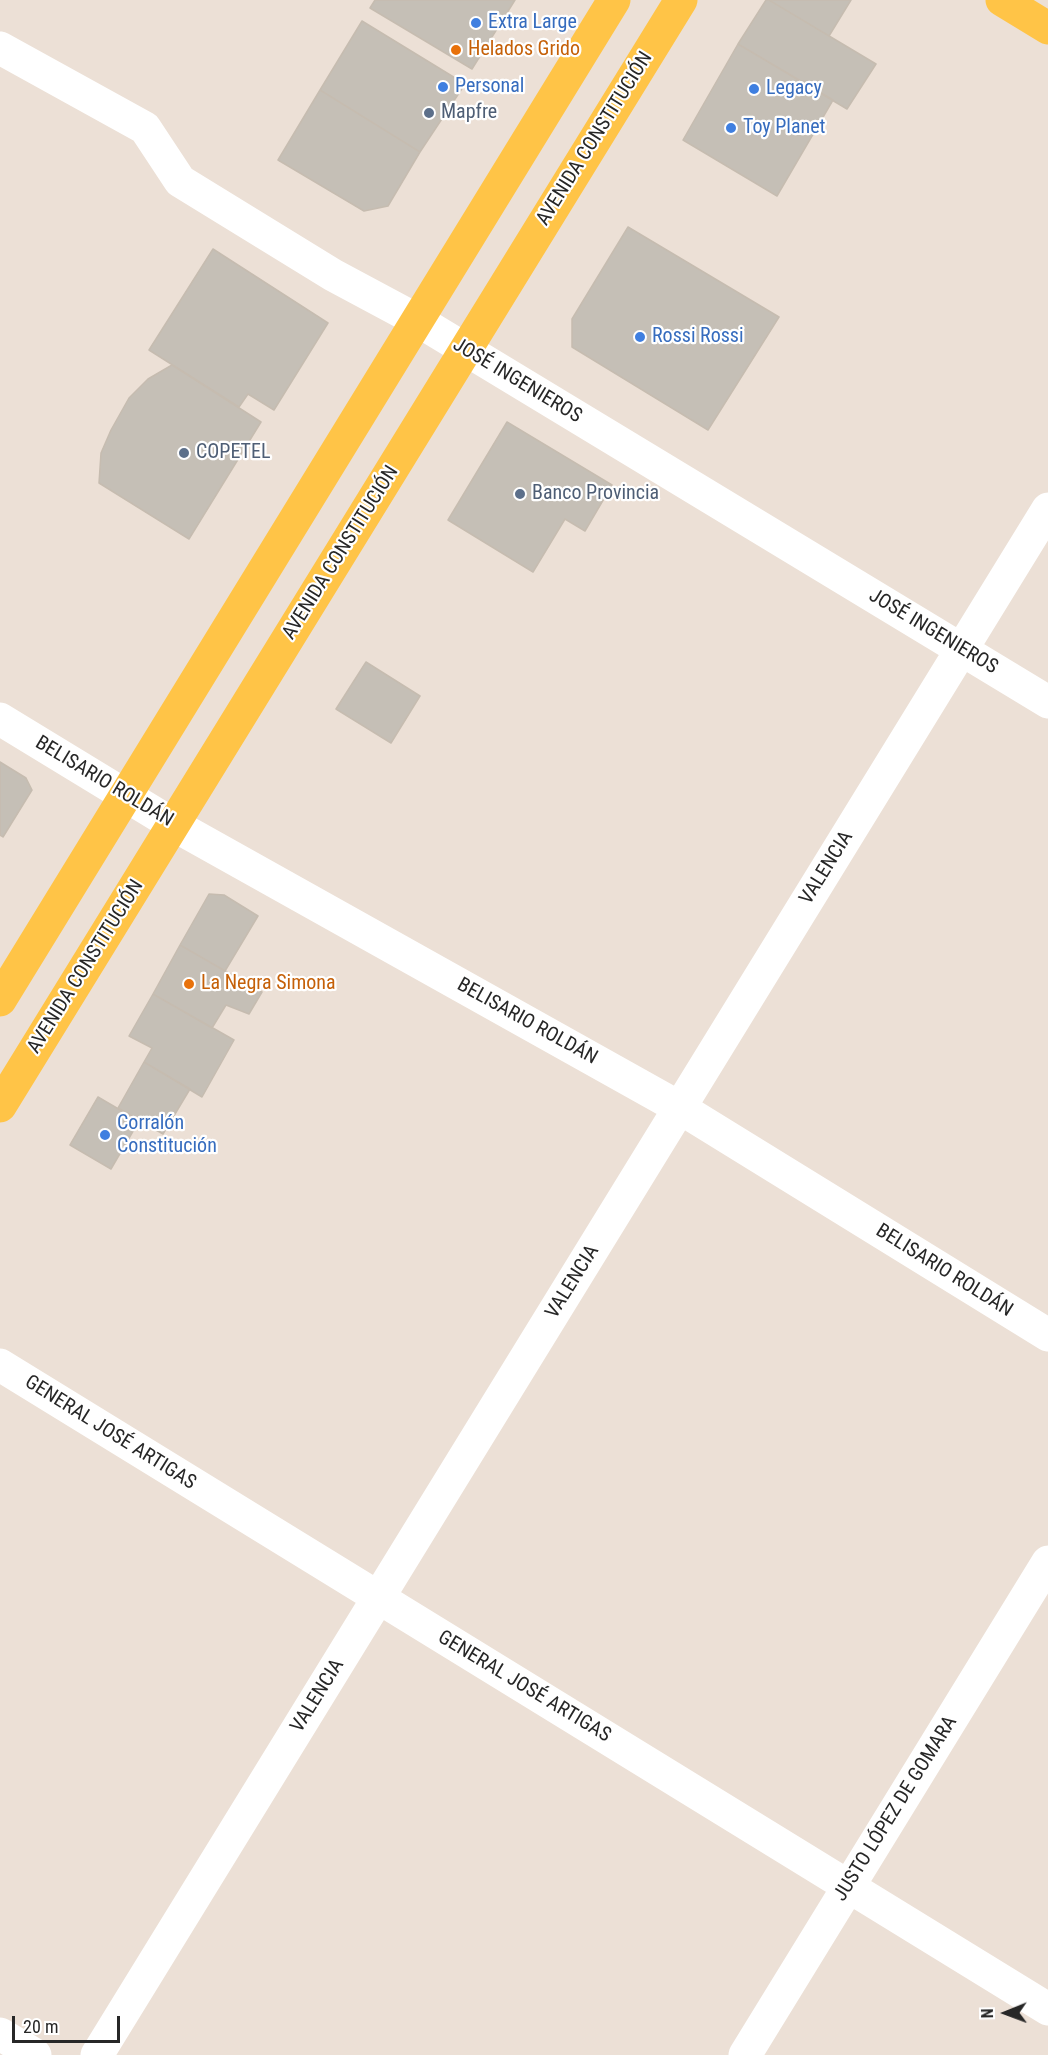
<!DOCTYPE html>
<meta charset="utf-8">
<style>
body{margin:0}
#map{position:relative;width:1048px;height:2055px;overflow:hidden;background:#ece0d6;font-family:"Roboto Condensed",sans-serif}
canvas{display:block}
.north{position:absolute;left:976px;top:1983px;width:60px;height:60px;-webkit-text-stroke:4px #fff;paint-order:stroke;rotate:269deg;font-size:16px;font-weight:700;line-height:24px;text-align:center;color:#272727}
.north::after{content:'';display:block;margin:auto;width:21px;height:27px;background:#272727;clip-path:polygon(50% 0,100% 100%,50% 72%,0 100%)}
.scale{position:absolute;left:12px;top:2016px;width:108px;height:27px;box-sizing:border-box;border:3px solid #272727;border-top:0;padding-left:8px;font-size:18px;line-height:21px;white-space:nowrap;color:#272727;-webkit-text-stroke:4px #fff;paint-order:stroke}
</style>
<div id="map">
<canvas width="1048" height="2055"></canvas>
<div class="north">N</div>
<div class="scale">20 m</div>
</div>
<script>
const c = document.querySelector('canvas').getContext('2d');
c.lineJoin = 'round';
function fill(path, color) { c.fillStyle = color; c.fill(path, 'evenodd'); }
function stroke(path, color, width, dash) { c.strokeStyle = color; c.lineWidth = width; c.lineCap = dash ? 'butt' : 'round'; c.setLineDash(dash || []); c.stroke(path); }
function write(font, color, halo, rows, align = 'center') {
  c.font = font + ' "Roboto Condensed",sans-serif'; c.lineWidth = 4.5; c.setLineDash([]); c.textBaseline = 'middle'; c.strokeStyle = halo; c.fillStyle = color; for (const [text, x, y, turn = 0] of rows) {
    c.save(); c.translate(x, y); c.rotate((+turn || 0) * Math.PI / 180); c.textAlign = isNaN(turn) ? turn : align; if (halo) c.strokeText(text, 0, 0); c.fillText(text, 0, 0); c.restore();
  }
}
const building = new Path2D(`
 M375,0H515L472,69L370,8Z
 M766,0H769L876,64L847,109L738,44Z
 M769,0H851L829,36Z
 M362,21L465,84L420,152L320,90Z
 M738,44L833,100L777,196L683,140Z
 M320,90L420,152L388,206L364,211L278,160Z
 M628,227L779,317L708,430L572,347V319Z
 M213,249L328,323L274,410L248,394L239,407L149,350Z
 M172,365L261,422L189,539L99,483L101,453L111,430L129,398L148,379Z
 M507,422L612,485L585,531L565,519L533,572L448,520Z
 M366,662L420,696L391,743L336,709Z
 M0,762L26,778L32,790L3,837L0,835Z
 M209,894L224,895L258,916L225,971L180,945Z
 M180,945L262,992L249,1014L226,1005L212,1028L153,994Z
 M153,994L234,1040L202,1097L144,1062L152,1048L129,1036Z
 M144,1062L190,1089L163,1134L118,1108Z
 M98,1097L139,1121L111,1169L70,1145Z`);
const minor = new Path2D(`
 M0,48L145,128L180,181L333,275L417,320L1048,702
 M0,719L174,825L680,1108L1048,1335
 M0,1365L1048,2009
 M0,2034L35,2055
 M97,2055L1048,509
 M745,2055L1048,1562`);
const major = new Path2D(`
 M1002,0L1048,28
 M0,1000L614,0
 M0,1106L681,0`);
const markers = [
 [476,23,6,"#3f7fe0"],
 [456,50,6,"#e8710a"],
 [443,87,6,"#3f7fe0"],
 [754,89,6,"#3f7fe0"],
 [429,113,6,"#5c6f8a"],
 [731,128,6,"#3f7fe0"],
 [640,337,6,"#3f7fe0"],
 [184,453,6,"#5c6f8a"],
 [520,494,6,"#5c6f8a"],
 [189,984,6,"#e8710a"],
 [105,1135,6,"#3f7fe0"]
];
const shopNames = [
 ["Extra Large",488,23],
 ["Personal",455,87],
 ["Legacy",766,89],
 ["Toy Planet",743,128],
 ["Rossi Rossi",652,337],
 ["Corralón",117,1124],
 ["Constitución",117,1147]
];
const foodNames = [
 ["Helados Grido",468,50],
 ["La Negra Simona",201,984]
];
const serviceNames = [
 ["Mapfre",441,113],
 ["COPETEL",196,453],
 ["Banco Provincia",532,494]
];
const streetNames = [
 ["AVENIDA CONSTITUCIÓN",595,139,-58],
 ["JOSÉ INGENIEROS",517,381,31],
 ["AVENIDA CONSTITUCIÓN",341,553,-58],
 ["JOSÉ INGENIEROS",933,632,31],
 ["BELISARIO ROLDÁN",104,782,31],
 ["VALENCIA",827,868,-58],
 ["AVENIDA CONSTITUCIÓN",86,967,-58],
 ["BELISARIO ROLDÁN",527,1022,29],
 ["BELISARIO ROLDÁN",944,1271,32],
 ["VALENCIA",573,1282,-58],
 ["GENERAL JOSÉ ARTIGAS",110,1433,32],
 ["GENERAL JOSÉ ARTIGAS",524,1687,31],
 ["VALENCIA",318,1696,-58],
 ["JUSTO LÓPEZ DE GOMARA",896,1809,-58]
];
fill(building, '#c5bfb6');
stroke(building, '#c6bcb0', 1.5);
stroke(minor, '#fff', 33);
stroke(major, '#ffc447', 33);
for (const [x, y, r, color] of markers) { const dot = new Path2D(); dot.arc(x, y, r, 0, 2 * Math.PI); c.fillStyle = color; c.fill(dot); stroke(dot, '#fff', 2); }
write('20px', '#366cbe', '#fff', shopNames, 'left');
write('20px', '#c56008', '#fff', foodNames, 'left');
write('20px', '#4e5e75', '#fff', serviceNames, 'left');
write('20px', '#272727', '#fff', streetNames);
</script>
